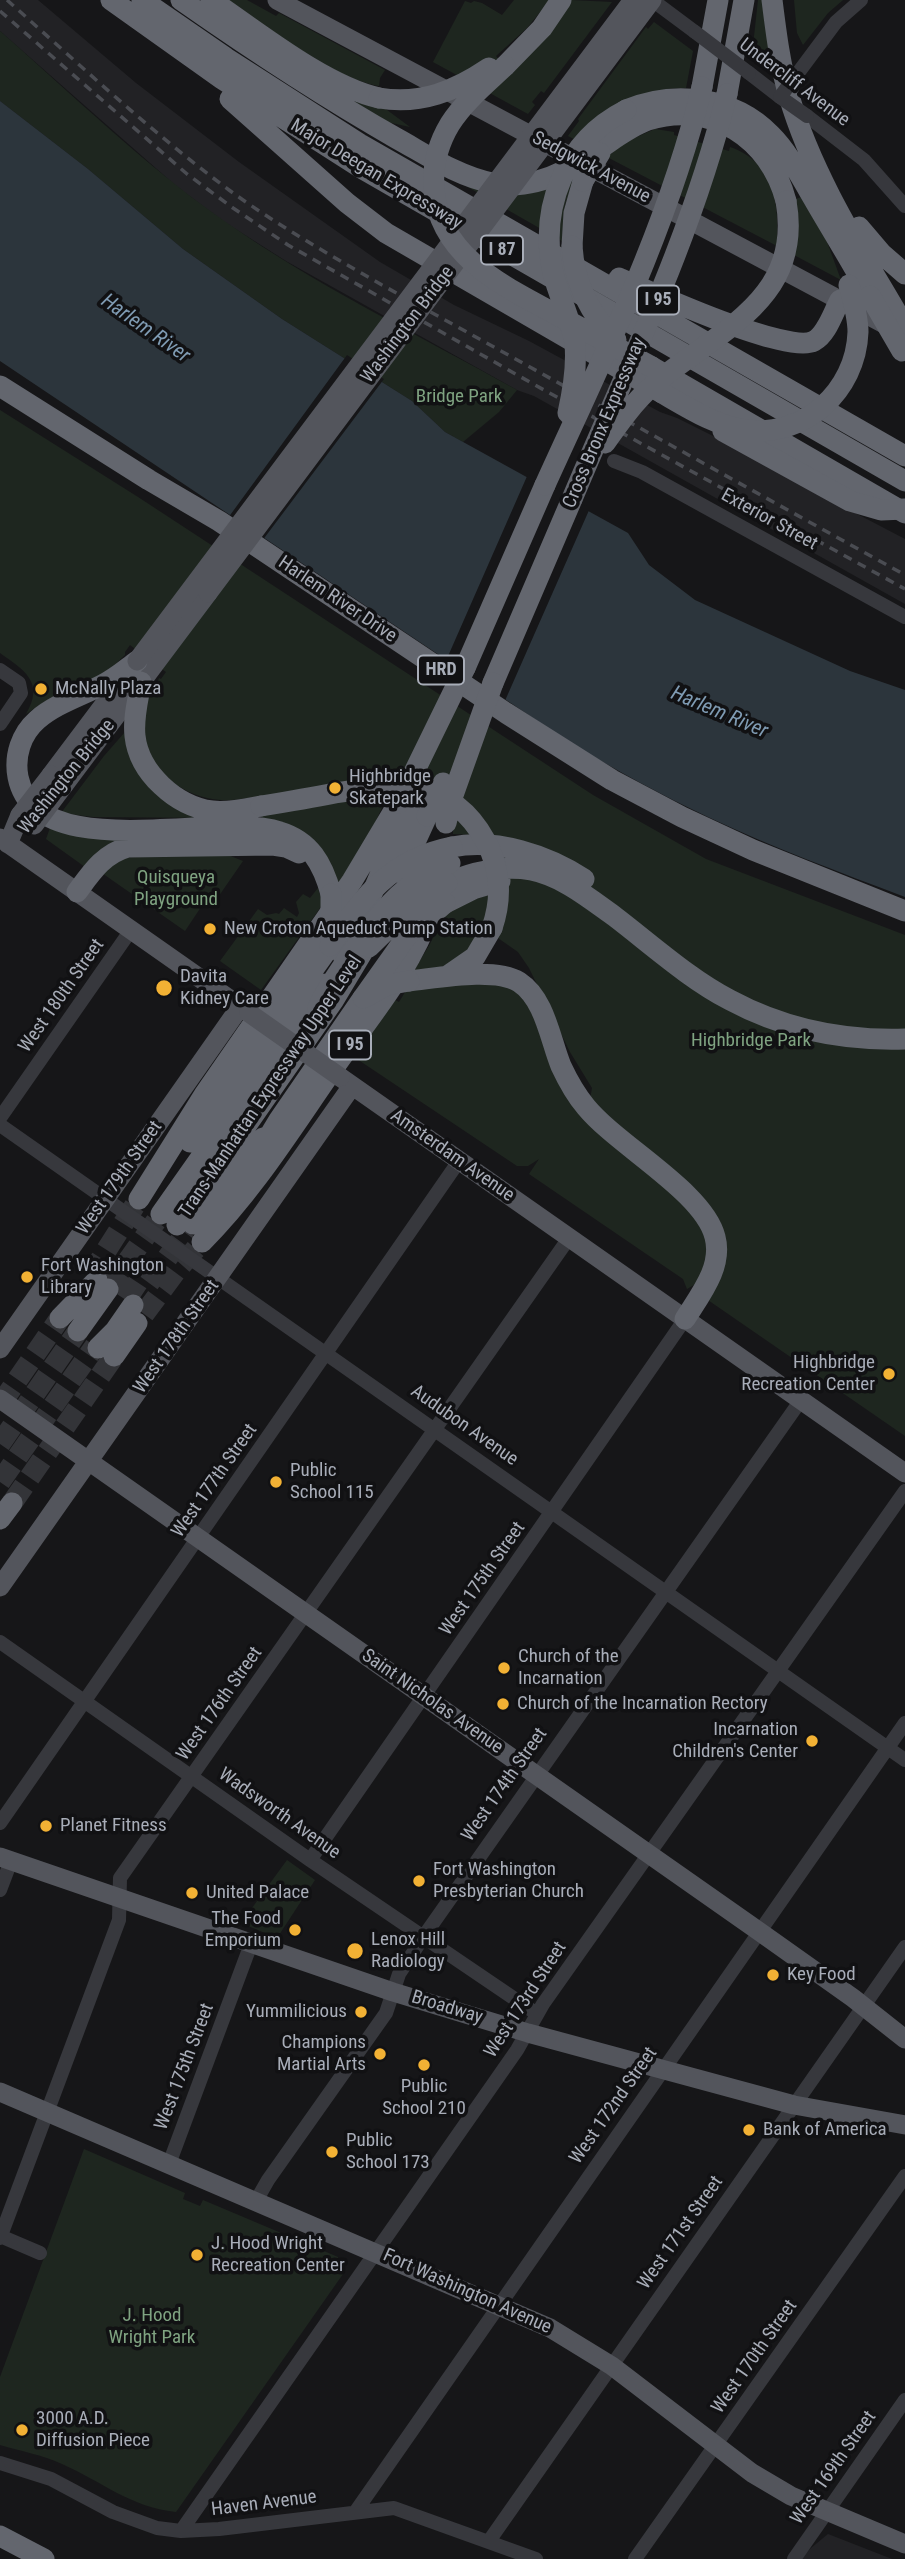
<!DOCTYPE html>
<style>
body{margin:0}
canvas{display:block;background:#161618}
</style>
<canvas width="905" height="2559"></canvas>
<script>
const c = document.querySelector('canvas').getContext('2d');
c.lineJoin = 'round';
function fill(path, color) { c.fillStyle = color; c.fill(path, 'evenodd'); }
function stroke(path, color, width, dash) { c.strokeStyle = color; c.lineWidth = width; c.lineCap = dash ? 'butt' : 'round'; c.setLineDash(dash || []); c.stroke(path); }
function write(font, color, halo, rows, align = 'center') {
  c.font = font + ' "Roboto Condensed",sans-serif'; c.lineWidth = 7; c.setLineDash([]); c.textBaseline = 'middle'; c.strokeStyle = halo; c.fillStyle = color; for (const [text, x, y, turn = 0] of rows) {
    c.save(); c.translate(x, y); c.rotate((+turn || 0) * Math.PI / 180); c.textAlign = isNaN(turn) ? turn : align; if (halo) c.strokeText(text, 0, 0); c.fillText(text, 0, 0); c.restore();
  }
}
const built = new Path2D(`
 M0,0H38L136,83L239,162L380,262L454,305L529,341L660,412L677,418L729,444L771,469L905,539V604L534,396L517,390L286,261L223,221L175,185L0,31Z
 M828,2534L892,2559H802L805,2553Z`);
const green = new Path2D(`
 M228,0H247L276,16L279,13L385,70L380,78L379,86C336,80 266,25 228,0Z
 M514,0H550L527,28L496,56L499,60L560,15L571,0L612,2L544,93L541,91L532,102L535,105L528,114L433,62L465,1L471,3L474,1L482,3L502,15Z
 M758,0H764L774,70L752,55Z
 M794,0H843L828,13L803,45L797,33Z
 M654,22L693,51L686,88L666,89L591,148L568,136L579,121L578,119L646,27L648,29Z
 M0,31C73,95 143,164 223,220C313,284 420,336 517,390L499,412L463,442L445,432L412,401L282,319L183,249L88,169L0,101Z
 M356,98L383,107L410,127L387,122L354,104Z
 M655,129L674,132V135L729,151L730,147C776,163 779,205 777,246L607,157L625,142Z
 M452,178H574L565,205L562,241Z
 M802,197L826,239L841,280L794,255L798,223L795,199Z
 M0,410L138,497L593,795L706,859L905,935V1436L705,1298L720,1233L589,1105L592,1088L570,1052L529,968L518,952L498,938L475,944L446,966L413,972L430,944L444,914L450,909L508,887L478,835L453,834V823L388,794L375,823L337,887L262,819L259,796C247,798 234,801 221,800C184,798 149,771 143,733C141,720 147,703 150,690L155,689L159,678L161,679L166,672L130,645L125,652V655L96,683L84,684L44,702L26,714C45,682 24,670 0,653Z
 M125,732L129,749L220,818L93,817L61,813L104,756Z
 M50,828L134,837L85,867L46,839Z
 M223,853L243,861L214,903L207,898L185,931L99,871L117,858Z
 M318,888L323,904L261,990L220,961L258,909L267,915L276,913L279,914L284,908L297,917L299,913L296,902L303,894L310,898Z
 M489,982L512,988L529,1005L556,1077L682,1198L703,1224L710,1245L699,1282L687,1289L683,1279L529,1174L539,1159L528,1166H517L354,1057L395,1000L399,1002L407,989Z
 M287,1860L315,1880L277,1938L241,1923Z
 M84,2149L185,2193L183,2199L200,2206L203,2200L338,2257L339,2269L343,2274L176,2512C130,2507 103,2482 62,2464C42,2455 21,2451 0,2445V2377Z`);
const water = new Path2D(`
 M0,101L88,169L183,249L282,319L412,401L445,432L628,533L649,565L695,600L850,671L905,690V897C839,872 772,847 708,817C661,795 616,770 572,744L0,361Z`);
const pier = new Path2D(`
 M347,355L384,379L262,541L228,518Z
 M528,474L590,508L504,703L445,663Z`);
const highwayTunnel = new Path2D(`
 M90,1276L139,1199
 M149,1283L187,1231
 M108,1289L161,1214
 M126,1300L150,1264
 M144,1314L176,1271L202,1242
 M0,1405L60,1318
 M0,1444L78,1331
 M0,1482L95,1346
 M12,1503L114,1356`);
const minor = new Path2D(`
 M652,0L695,32
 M749,73L780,97
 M795,77L836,22L861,0
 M807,116L864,160L905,206
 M614,461L642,472L905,617
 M0,670L19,683L21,693L0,724
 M0,1118L131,930
 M0,1125L905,1760
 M0,1642L310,1860L537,2014
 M0,1823L459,1161
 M310,1860L685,1319
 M0,1890L11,1861
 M169,2164L251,1944
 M256,2201L268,2180L386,2013L399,1974L424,1936L801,1400
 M0,2236L40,2253
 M0,2238L119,1920L120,1878L569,1238
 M0,2463L51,2479L113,2512L157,2528L181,2531L219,2529L394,2508L536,2559
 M356,2511L905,1723
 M181,2531L517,2050L543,2004L905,1491
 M489,2541L905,1947
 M635,2559L905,2176
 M794,2559L905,2400`);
const major = new Path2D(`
 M277,0L892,328
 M51,775L130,670
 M64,785L208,593
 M0,838L248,1012
 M8,844L20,815
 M340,1077L905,1473
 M0,1349L240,1007
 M0,1399L760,1932L853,1998L905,2039
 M0,1587L352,1086
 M0,1857L393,1992L528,2033L794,2105L905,2125
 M0,2092L550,2328L612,2366L752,2473L791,2496L905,2544`);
const highway = new Path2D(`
 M111,0L222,79L361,168L905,481
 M142,0L226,58L360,144L905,456
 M181,0C251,49 322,96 396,138C427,155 457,176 492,183C517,188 542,182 564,171
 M211,0C258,32 325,86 379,98
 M772,0C776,32 780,65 789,96C813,178 862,253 905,327
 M505,66L542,28L561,0
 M702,87L718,0
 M727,94L744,0
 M230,99L347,203L386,233L662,393
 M626,110C674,90 733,96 771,135C790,154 802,180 816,203C834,234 853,264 870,296
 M596,151C613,140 629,127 648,120C712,100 770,139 786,201
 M859,227L882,254L905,274
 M572,246L574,213L583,181
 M619,278C650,292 788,355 814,341C827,334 833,313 840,300
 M652,367L905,513
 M0,386L149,480L219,521L506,713L612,780L682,817L753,850L905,911
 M137,661C126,669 115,679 102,685C81,696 55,704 37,720C21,734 14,756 18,777C36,867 216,811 280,832C310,841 323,864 331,894
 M465,668L545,485
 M141,682C138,700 133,718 135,736C139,773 176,806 212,811C229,813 245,809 261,806
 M493,683L572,499
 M452,847C496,838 547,855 584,879
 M401,873L427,816
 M447,883C472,872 503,865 531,870C562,876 589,898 614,916C652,945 688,978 730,1000C784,1029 844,1041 905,1039
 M77,892C91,873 103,854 128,847L273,845L286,847L299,853
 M445,903L473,889L500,881
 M342,954L365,910L409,807
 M449,975L475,957L492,928
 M409,981C438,978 494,967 519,982C545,999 550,1039 561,1066C568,1081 575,1094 586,1107C618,1146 704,1192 715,1237C723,1267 700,1295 685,1319
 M190,1142L330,946
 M259,1153L279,1120L363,998
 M139,1199L204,1095L352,881L395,809
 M161,1214L323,984
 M193,1224L263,1138
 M177,1225L333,1001L366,946
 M202,1242C255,1189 295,1123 338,1062C372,1014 412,967 431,911
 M60,1318L97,1280
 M78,1331L108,1289
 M98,1348L115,1331L133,1305
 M114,1356L137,1323
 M0,1519L12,1503
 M0,2536L44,2559`);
const rail = new Path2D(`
 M7,0C79,64 151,132 229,190C277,225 330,255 382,285L905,575
 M0,11L187,174L233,208L288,245L535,385L905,589`);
const minorBridge = new Path2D(`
 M695,32L749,73
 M795,77L780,97L807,116`);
const majorBridge = new Path2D(`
 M208,593L652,0
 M137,661L633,0
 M20,815L51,775
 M34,825L64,785
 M249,1013L340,1077`);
const highwayBridge = new Path2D(`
 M505,66C486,84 464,102 450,124C438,144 432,166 434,190C440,258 506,287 559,316C590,333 621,350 652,367
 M379,98C421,105 455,91 489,68
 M583,181L600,153
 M572,246C574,282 590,315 616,340
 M870,296L902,351
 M662,393C688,408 716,426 746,430C804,438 856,391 858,332C858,316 853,300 849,285
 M568,413C573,391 577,367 575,344C571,319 559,297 553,273C539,208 565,141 626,110
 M723,431L850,501L881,510L905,509
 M605,443C619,423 634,402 653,385C715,332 804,301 786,201
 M545,485C604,355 668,227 702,87
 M572,499C628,366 692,236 727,94
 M399,803L465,668
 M261,806C286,802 310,798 335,793C395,783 451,778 485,840C501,868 502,899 492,928
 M427,816L443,783
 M446,823L452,798L493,683
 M331,944V894
 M330,946C362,897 391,859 452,847
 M369,947L406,911L447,883
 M365,997L387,985L409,981
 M363,998L407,936L445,903
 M318,1008C326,989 338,974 349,957C379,914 400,884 450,863`);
const markers = [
 [41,689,7,"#f2b134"],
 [335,788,7,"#f2b134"],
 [210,929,7,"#f2b134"],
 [164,988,9,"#f2b134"],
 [27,1277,7,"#f2b134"],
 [889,1374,7,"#f2b134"],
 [276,1482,7,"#f2b134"],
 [504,1668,7,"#f2b134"],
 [503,1704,7,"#f2b134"],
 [812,1741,7,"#f2b134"],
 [46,1826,7,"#f2b134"],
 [419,1881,7,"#f2b134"],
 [192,1893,7,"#f2b134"],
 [295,1930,7,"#f2b134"],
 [355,1951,9,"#f2b134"],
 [773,1975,7,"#f2b134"],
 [361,2012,7,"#f2b134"],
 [380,2054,7,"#f2b134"],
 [424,2065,7,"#f2b134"],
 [749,2130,7,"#f2b134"],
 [332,2152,7,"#f2b134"],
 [197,2255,7,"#f2b134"],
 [22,2430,7,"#f2b134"]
];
const shields = [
 [502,250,42],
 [658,300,42],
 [441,670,46],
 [350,1045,42]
];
const shieldNames = [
 ["I 87",502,250],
 ["I 95",658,300],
 ["HRD",441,670],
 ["I 95",350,1045]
];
const streetNames = [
 ["Undercliff Avenue",794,83,37],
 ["Sedgwick Avenue",591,168,28],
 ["Major Deegan Expressway",376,175,31],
 ["Washington Bridge",408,325,-53],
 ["Cross Bronx Expressway",605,423,-67],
 ["Exterior Street",769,520,29],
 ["Harlem River Drive",337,600,34],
 ["Washington Bridge",67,777,-51],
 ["West 180th Street",62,996,-55],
 ["Trans-Manhattan Expressway Upper Level",271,1087,-56],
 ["Amsterdam Avenue",452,1156,35],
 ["West 179th Street",120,1178,-55],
 ["West 178th Street",177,1337,-55],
 ["Audubon Avenue",464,1426,35],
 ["West 177th Street",215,1481,-55],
 ["West 175th Street",483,1579,-55],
 ["Saint Nicholas Avenue",432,1702,35],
 ["West 176th Street",220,1704,-55],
 ["West 174th Street",505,1785,-55],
 ["Wadsworth Avenue",279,1814,35],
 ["West 173rd Street",526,2000,-57],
 ["Broadway",447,2008,17],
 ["West 175th Street",185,2067,-69],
 ["West 172nd Street",614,2106,-55],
 ["West 171st Street",681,2233,-55],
 ["Fort Washington Avenue",467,2292,24],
 ["West 170th Street",755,2357,-55],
 ["West 169th Street",834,2468,-55],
 ["Haven Avenue",264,2504,-7]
];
const parkNames = [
 ["Bridge Park",459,397],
 ["Quisqueya",176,878],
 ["Playground",176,900],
 ["Highbridge Park",751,1041],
 ["J. Hood",152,2316],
 ["Wright Park",152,2338]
];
const poiNames = [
 ["McNally Plaza",55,689],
 ["Highbridge",349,777],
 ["Skatepark",349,799],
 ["New Croton Aqueduct Pump Station",224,929],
 ["Davita",180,977],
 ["Kidney Care",180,999],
 ["Fort Washington",41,1266],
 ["Library",41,1288],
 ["Highbridge",875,1363,"right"],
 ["Recreation Center",875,1385,"right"],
 ["Public",290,1471],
 ["School 115",290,1493],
 ["Church of the",518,1657],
 ["Incarnation",518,1679],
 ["Church of the Incarnation Rectory",517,1704],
 ["Incarnation",798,1730,"right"],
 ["Children's Center",798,1752,"right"],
 ["Planet Fitness",60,1826],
 ["Fort Washington",433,1870],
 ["Presbyterian Church",433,1892],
 ["United Palace",206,1893],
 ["The Food",281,1919,"right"],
 ["Emporium",281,1941,"right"],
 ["Lenox Hill",371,1940],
 ["Radiology",371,1962],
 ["Key Food",787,1975],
 ["Yummilicious",347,2012,"right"],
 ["Champions",366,2043,"right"],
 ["Martial Arts",366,2065,"right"],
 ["Public",424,2087,"center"],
 ["School 210",424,2109,"center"],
 ["Bank of America",763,2130],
 ["Public",346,2141],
 ["School 173",346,2163],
 ["J. Hood Wright",211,2244],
 ["Recreation Center",211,2266],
 ["3000 A.D.",36,2419],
 ["Diffusion Piece",36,2441]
];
const waterNames = [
 ["Harlem River",145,329,35],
 ["Harlem River",719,713,23]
];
fill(built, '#222225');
fill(green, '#1e261f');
fill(water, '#2c353c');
fill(pier, '#161618');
stroke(highwayTunnel, '#333438', 21, [21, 10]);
stroke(minor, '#37383d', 14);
stroke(major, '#53555c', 19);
stroke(highway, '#63666e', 21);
stroke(rail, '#4a4c52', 3.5, [9, 7]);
stroke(minorBridge, '#37383d', 14);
stroke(majorBridge, '#53555c', 19);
stroke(highwayBridge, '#63666e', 21);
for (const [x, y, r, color] of markers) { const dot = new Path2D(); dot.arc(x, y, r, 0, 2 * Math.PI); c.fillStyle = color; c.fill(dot); stroke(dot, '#111113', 2.5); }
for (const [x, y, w] of shields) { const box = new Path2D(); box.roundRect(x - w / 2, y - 14.5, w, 29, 5); c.fillStyle = '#111113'; c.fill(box); stroke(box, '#a8adb8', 2); }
write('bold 18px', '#a8adb8', null, shieldNames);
write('19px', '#a8adb8', '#111113', streetNames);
write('19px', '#7fa381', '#111113', parkNames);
write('19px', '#a8adb8', '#111113', poiNames, 'left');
write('italic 21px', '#7f9bb3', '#111113', waterNames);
</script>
